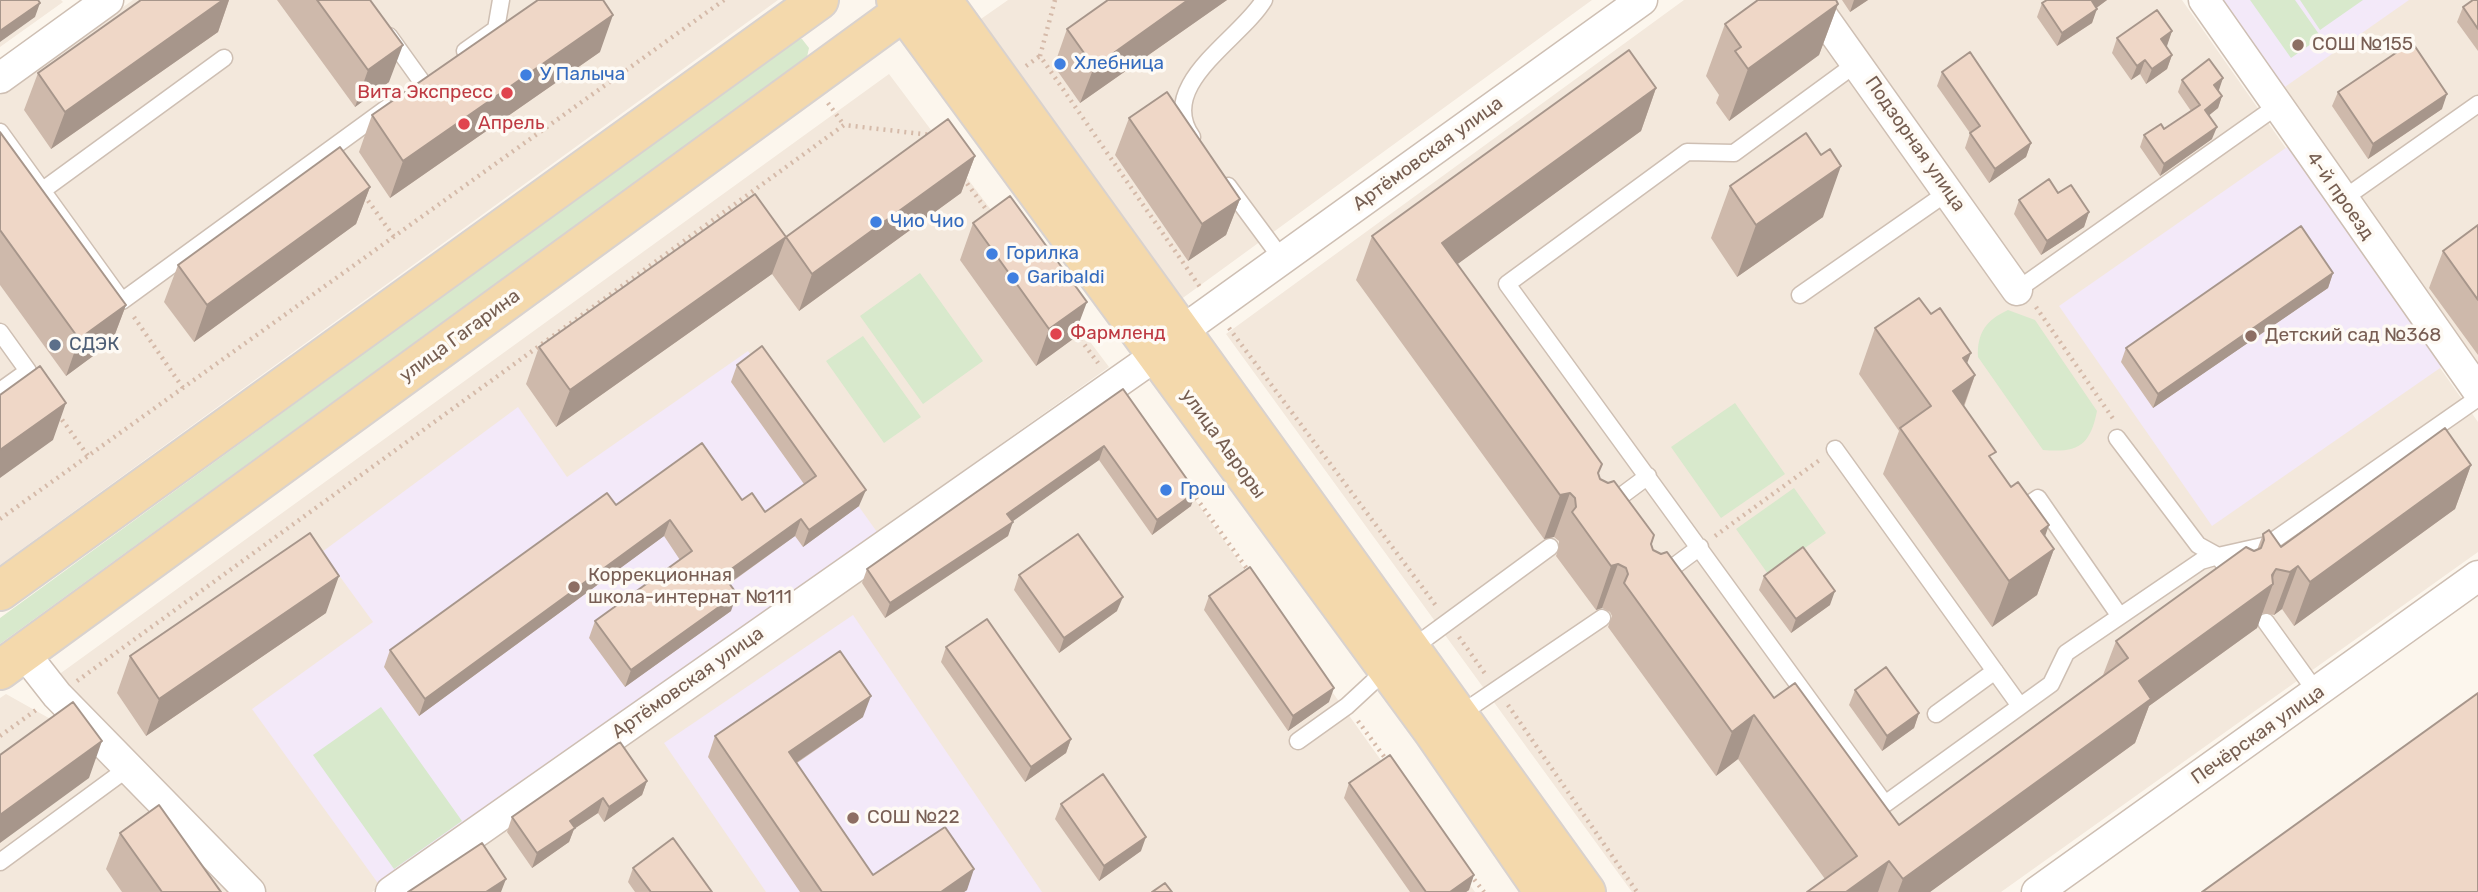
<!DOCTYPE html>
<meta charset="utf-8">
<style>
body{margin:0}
canvas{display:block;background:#fcf6ed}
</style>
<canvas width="2478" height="892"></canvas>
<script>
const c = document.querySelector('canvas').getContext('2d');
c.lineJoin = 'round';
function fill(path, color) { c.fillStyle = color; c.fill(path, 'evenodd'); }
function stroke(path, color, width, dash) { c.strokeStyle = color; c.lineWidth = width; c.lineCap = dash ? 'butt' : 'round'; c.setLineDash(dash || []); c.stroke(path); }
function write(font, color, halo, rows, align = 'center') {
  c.font = font + ' Rubik,sans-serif'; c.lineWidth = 7; c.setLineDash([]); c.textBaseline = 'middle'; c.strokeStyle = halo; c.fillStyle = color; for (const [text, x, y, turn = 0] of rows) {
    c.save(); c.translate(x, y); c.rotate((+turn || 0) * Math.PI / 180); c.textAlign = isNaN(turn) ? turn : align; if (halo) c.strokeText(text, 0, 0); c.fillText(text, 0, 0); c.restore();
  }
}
const residential = new Path2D(`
 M0,0H61L63,2L0,47Z
 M133,0H778L0,565V95Z
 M1008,0H1592L1180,300L978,21Z
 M1684,0H2182L2478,422V552L2001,892H1632L1226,334Z
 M2219,0H2478V369Z
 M889,74L1109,367L372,892H264L54,678Z
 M1116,389L1475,892H404Z
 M6,694L63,726L232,892H0V698Z`);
const education = new Path2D(`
 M2219,0H2409L2282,89Z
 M2290,145L2443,366L2212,526L2059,306Z
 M748,351L877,532L380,886L252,709L373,622L322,552L518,407L567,477Z
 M853,615L1042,892H766L664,743Z`);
const green = new Path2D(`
 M2250,0H2295L2321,37L2291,58Z
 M2300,0H2363L2320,30Z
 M802,39L809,48L807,57L0,644V618L795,40Z
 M920,273L983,361L923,404L860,316Z
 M2008,310L2035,320L2097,411C2090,446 2078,453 2043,450L1978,357C1977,333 1986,320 2008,310Z
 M863,336L921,417L884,443L826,361Z
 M1735,403L1785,474L1721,518L1671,447Z
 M1794,488L1826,533L1768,574L1736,529Z
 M381,707L462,821L394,869L313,755Z`);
const path = new Path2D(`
 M1055,0L1040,56L1200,287
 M1026,66L1040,56
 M828,103L844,125
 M963,178L991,216
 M364,195L394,237
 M2036,307L2114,420
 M134,317L183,388
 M1072,328L1098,363
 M1229,328L1437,607
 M58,414L88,456
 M1192,492L1250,573
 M0,519L724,0
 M1715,536L1821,459
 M1459,637L1486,675
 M77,681L844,125L931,135
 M1508,705L1637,892
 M1358,721L1388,762
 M0,736L36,710
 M1470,874L1484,892`);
const lane = new Path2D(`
 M389,36L422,82
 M465,51L496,29L501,0
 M1857,63L1734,153L1687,152L1507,284L1885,804L2051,684L2066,653L2201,561L2218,556L2234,578
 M0,132L122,301L387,108
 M1192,137C1155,85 1241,39 1264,0
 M1228,186L1282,259
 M43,190L224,58
 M2343,199L2478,104
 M2017,290L2277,106
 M1800,295L1948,192
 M0,332L28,371L0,391
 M2117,438L2198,545L2218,556L2267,545L2478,398
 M1835,449L2020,706
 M1609,505L1648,476
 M2016,513L2038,498L2119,615
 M1661,576L1700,547
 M2266,622L2317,693
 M1411,649L1550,547
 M1936,714L1995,671
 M1459,715L1602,618
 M1298,741L1347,706L1387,669
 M0,862L128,768`);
const street = new Path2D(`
 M1811,0L2017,290
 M2204,0L2478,391
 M0,78L108,0
 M1182,331L1642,0
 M24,653L57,695L250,892
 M391,892L1158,354
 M2037,892L2478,576`);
const primary = new Path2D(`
 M896,0L1433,731L1544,892
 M942,0L1586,892
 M0,591L819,0
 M0,670L919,0`);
const wall = new Path2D(`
 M141,0H229L218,32L51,149L24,110L38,73Z
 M277,0H370L389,82L355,107Z
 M1108,0H1227L1080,103L1054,66L1067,29Z
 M1842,0H1868L1850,12Z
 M2047,0H2107L2096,8L2092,23L2057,46L2037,17L2042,3Z
 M2478,0V51L2457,22L2463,7Z
 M1838,4L1819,55L1729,121L1716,103L1719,95L1706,76L1725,24Z
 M2172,31L2166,46L2172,55L2167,69L2146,84L2140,74L2131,80L2112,53L2117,38Z
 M600,52L390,198L359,152L372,115Z
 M1942,72L2031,143L2026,157L1989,183L1965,148L1970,133L1937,86Z
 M2182,80L2219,90L2218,91L2222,96L2218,108L2209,115L2212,139L2160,176L2140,147L2144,135L2164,129L2191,111L2178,92Z
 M1656,88L1641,131L1457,264L1598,474L1600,479L1654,535L1651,545L1653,550L1774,698L1899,825L2103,675L2116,641L2257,550L2263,534L2281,547L2471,465L2455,509L2294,626L2282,609L2274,615L2262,613L2257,628L2149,706L2135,743L1930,892H1807L1825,879L1738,759L1716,776L1608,627L1612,616L1610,612L1602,608L1596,610L1556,556L1559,547V541L1554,537L1544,539L1356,280L1372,236Z
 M2338,92L2442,109L2368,159L2332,106Z
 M1129,118L1240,199L1226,235L1188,261L1115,155Z
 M0,132L126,305L112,342L66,376L0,285Z
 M975,156L961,193L799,311L772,274L556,427L526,384L539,347L786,237Z
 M1730,186L1823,217L1737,277L1711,238Z
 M370,187L356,224L194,342L164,302L178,265Z
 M2058,193L2089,212L2084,227L2041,255L2014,214L2019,200Z
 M973,223L1073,339L1036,366L960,260Z
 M2478,225V355L2429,288L2443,251Z
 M2333,273L2328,288L2153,408L2121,362L2126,348Z
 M1875,328L1967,363L1975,375L1964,407L1992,461L2054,549L2037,595L1992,627L1883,474L1899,431L1859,374Z
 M737,365L859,506L803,547L795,536L729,584L731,611L625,687L589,638L595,621L680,560L664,536L419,716L384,667L390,650L616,505L742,500L765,512L804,484L731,382Z
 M1123,389L1191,506L1152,535L1099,460L1012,521L1008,536L885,618L862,583L867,569Z
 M1019,575L1117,611L1059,653L1014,590Z
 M1764,576L1830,605L1791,633L1759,590Z
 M1209,596L1329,702L1288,731L1204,610Z
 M326,613L146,736L117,693L130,656Z
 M946,647L1071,739L1066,753L1025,782L941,662Z
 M1855,690L1919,713L1914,728L1882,751L1849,705Z
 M863,717L797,763L873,875L967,890L964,892H800L708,757L715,736Z
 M647,781L642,795L604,822L598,813L574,829L569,842L532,868L507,832L512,817Z
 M1349,783L1469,890L1466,892H1410L1344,798Z
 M1061,804L1141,851L1099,881L1055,819Z
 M120,833L221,892H122L106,869Z
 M633,868L712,892H635L628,882Z`);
const shadedWall = new Path2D(`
 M223,0H229L218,32L51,149L65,112Z
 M1188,0H1227L1080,103L1094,67Z
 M1854,0H1868L1850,12Z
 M2093,0H2107L2087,15L2092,1Z
 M40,3L35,17L0,42V31Z
 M1838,4L1819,55L1729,121L1748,69Z
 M2097,9L2092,23L2057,46L2062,33Z
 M613,15L600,52L390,198L403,161Z
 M2172,31L2167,46L2156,54L2161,39Z
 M403,45L389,82L355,107L368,70Z
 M2172,55L2167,69L2146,84L2152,69Z
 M2145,60L2140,74L2131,80L2137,66Z
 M2223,78L2219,90L2209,97L2214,85Z
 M1656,88L1641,131L1426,287L1442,243Z
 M2447,94L2442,109L2368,159L2373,144Z
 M2222,96L2218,108L2201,122L2205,110Z
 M2217,127L2212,139L2160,176L2164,164Z
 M2031,143L2026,157L1989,183L1995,169Z
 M975,156L961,193L799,311L812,274Z
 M1841,166L1823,217L1737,277L1756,225Z
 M370,187L356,224L194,342L207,305Z
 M1240,199L1226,235L1188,261L1202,224Z
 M2089,212L2084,227L2041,255L2047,241Z
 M786,237L772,274L556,427L570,390Z
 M2333,273L2328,288L2153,408L2158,394Z
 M1087,302L1073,339L1036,366L1049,329Z
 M126,305L112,342L66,376L79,339Z
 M1971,353L1958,387L1975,375L1958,421L1936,437L1963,358Z
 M66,403L53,440L0,478V450Z
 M1104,446L1099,460L1002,529L1007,514Z
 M2471,465L2455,509L2294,626L2310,582Z
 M866,490L859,506L803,547L809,530Z
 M1196,492L1191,506L1152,535L1157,520Z
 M1570,493L1554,537L1544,539L1560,495Z
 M801,519L795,536L717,592L723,575Z
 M670,520L664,536L419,716L425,699Z
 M1013,522L1008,536L885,618L890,603Z
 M2049,525L2036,562L2054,549L2037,595L1992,627L2009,581L2041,531Z
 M1618,564L1602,608L1596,610L1611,566Z
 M2298,566L2282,609L2274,615L2290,572Z
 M2276,569L2270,586L2273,584L2257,628L2149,706L2135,743L1930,892H1898L1903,879L2139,681L2272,575Z
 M339,576L326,613L146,736L159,699Z
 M1835,591L1830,605L1791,633L1796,619Z
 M737,594L731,611L625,687L631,670Z
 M1123,597L1117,611L1059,653L1064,638Z
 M1334,688L1329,702L1288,731L1293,716Z
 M871,696L863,717L781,773L789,752Z
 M1919,713L1914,728L1882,751L1887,736Z
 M1754,715L1738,759L1716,776L1732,732Z
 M1071,739L1066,753L1025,782L1031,767Z
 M102,741L89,778L0,843V815Z
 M647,781L642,795L604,822L609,807Z
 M603,798L598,813L574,829L569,842L532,868L537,853L570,821Z
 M1146,837L1141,851L1099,881L1104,866Z
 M1889,861L1878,892H1845Z
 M974,869L967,890L964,892H941Z
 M1474,875L1469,890L1466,892H1450Z
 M506,879L501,892H486Z`);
const building = new Path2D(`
 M0,0H38L40,3L0,31Z
 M141,0H223L65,112L38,73Z
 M317,0H370L403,45L368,70Z
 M538,0H603L613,15L403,161L372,115Z
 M1108,0H1188L1094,67L1067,29Z
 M1758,0H1836L1838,4L1748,69L1735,51L1741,47L1725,24Z
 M2047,0H2093L2092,1L2097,9L2062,33L2042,3Z
 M2473,0H2478V29L2463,7Z
 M2157,10L2172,31L2161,39L2172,55L2152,69L2145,60L2137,66L2117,38Z
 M2412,42L2447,94L2373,144L2338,92Z
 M1629,50L1656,88L1442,243L1602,464L1598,473L1600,479L1608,483L1614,481L1654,535L1651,544L1653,550L1661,554L1667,552L1774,698L1795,683L1899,825L2128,658L2116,641L2246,547L2254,551L2261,548L2264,540L2263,534L2269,530L2281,547L2445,428L2471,465L2310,582L2298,566L2290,572L2276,569L2272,575L2273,584L2139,681L2151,699L1903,879L1889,861L1846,892H1807L1857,856L1754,715L1732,732L1624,583L1628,574L1626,568L1618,564L1611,566L1572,512L1576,507L1575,498L1570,493L1560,495L1372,236Z
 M1970,52L2031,143L1995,169L1970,133L1980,126L1942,72Z
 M2209,59L2223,78L2214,85L2222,96L2205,110L2217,127L2164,164L2144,135L2161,124L2164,129L2200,105L2182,80Z
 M1167,92L1240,199L1202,224L1129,118Z
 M948,119L975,156L812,274L786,237Z
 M0,132L126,305L79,339L0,230Z
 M1806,133L1821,155L1830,149L1841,166L1756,225L1730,186Z
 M340,147L370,187L207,305L178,265Z
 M2049,179L2058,193L2071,185L2089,212L2047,241L2019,200Z
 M755,194L786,237L570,390L539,347Z
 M1010,196L1087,302L1049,329L973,223Z
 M2478,225V300L2443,251Z
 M2301,226L2333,273L2158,394L2126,348Z
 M1919,298L1931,314L1940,308L1971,353L1963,358L1975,375L1953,391L1996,452L1989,456L2011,487L2018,482L2049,525L2041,531L2054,549L2009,581L1900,428L1931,406L1875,328Z
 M762,346L866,490L809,530L801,519L723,575L737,594L631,670L595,621L692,551L670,520L425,699L390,650L607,493L616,505L702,443L742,500L752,493L765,512L816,476L737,365Z
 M40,366L66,403L0,450V395Z
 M1123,389L1196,492L1157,520L1104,446L1007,514L1013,522L890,603L867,569Z
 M310,533L339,576L159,699L130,656Z
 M1078,534L1123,597L1064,638L1019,575Z
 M1803,547L1835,591L1796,619L1764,576Z
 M1250,567L1334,688L1293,716L1209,596Z
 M987,619L1071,739L1031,767L946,647Z
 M840,651L871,696L789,752L873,875L945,827L974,869L941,892H822L715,736Z
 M1886,667L1919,713L1887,736L1855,690Z
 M2478,693V892H2202Z
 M73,702L102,741L0,815V755Z
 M620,742L647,781L609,807L603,798L570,821L575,828L537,853L512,817Z
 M1390,755L1474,875L1450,892H1426L1349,783Z
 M1103,774L1146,837L1104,866L1061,804Z
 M159,805L221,892H162L120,833Z
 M673,838L712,892H651L633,868Z
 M482,843L506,879L486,892H408Z
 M1165,883L1172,892H1152Z`);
const markers = [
 [2298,45,7,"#8d6e63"],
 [1060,64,7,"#3f7fe0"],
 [526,75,7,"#3f7fe0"],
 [507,93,7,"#e0444e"],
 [464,124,7,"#e0444e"],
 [876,222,7,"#3f7fe0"],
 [992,254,7,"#3f7fe0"],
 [1013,278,7,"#3f7fe0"],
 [1056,334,7,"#e0444e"],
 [2251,336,7,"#8d6e63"],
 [55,345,7,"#5c6f8a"],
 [1166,490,7,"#3f7fe0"],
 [574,587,7,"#8d6e63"],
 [853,818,7,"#8d6e63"]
];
const educationNames = [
 ["СОШ №155",2312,45],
 ["Детский сад №368",2265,336],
 ["Коррекционная",588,576],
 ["школа-интернат №111",588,598],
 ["СОШ №22",867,818]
];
const shopNames = [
 ["Хлебница",1074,64],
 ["У Палыча",540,75],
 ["Чио Чио",890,222],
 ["Горилка",1006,254],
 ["Garibaldi",1027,278],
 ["Грош",1180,490]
];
const healthNames = [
 ["Вита Экспресс",493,93,"right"],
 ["Апрель",478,124],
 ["Фармленд",1070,334]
];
const streetNames = [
 ["Подзорная улица",1915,144,55],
 ["Артёмовская улица",1428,154,-36],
 ["4-й проезд",2340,196,55],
 ["улица Гагарина",460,336,-36],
 ["улица Авроры",1223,444,54],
 ["Артёмовская улица",688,683,-35],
 ["Печёрская улица",2258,735,-35]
];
const serviceNames = [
 ["СДЭК",69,345]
];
fill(residential, '#f3e8dc');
fill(education, '#f3e9f9');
fill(green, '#d8e9cc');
stroke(lane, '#cebfb3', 19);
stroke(street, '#cebfb3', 33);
stroke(primary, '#d9d2ce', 42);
stroke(path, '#d5baa9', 4.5, [2, 5]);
stroke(lane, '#fff', 16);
stroke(street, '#fff', 30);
stroke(primary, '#f4d9ac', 38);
fill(wall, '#ceb9ab');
fill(shadedWall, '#a7968b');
fill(building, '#efd7c7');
stroke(building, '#a7968b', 2);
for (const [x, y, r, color] of markers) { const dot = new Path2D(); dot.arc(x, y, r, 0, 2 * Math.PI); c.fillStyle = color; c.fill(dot); stroke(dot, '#fefaf4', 2.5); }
write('19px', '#785e54', '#fefaf4', educationNames, 'left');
write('19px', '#366cbe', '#fefaf4', shopNames, 'left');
write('19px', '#be3a42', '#fefaf4', healthNames, 'left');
write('19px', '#765e51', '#fefaf4', streetNames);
write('19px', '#4e5e75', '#fefaf4', serviceNames, 'left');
</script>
